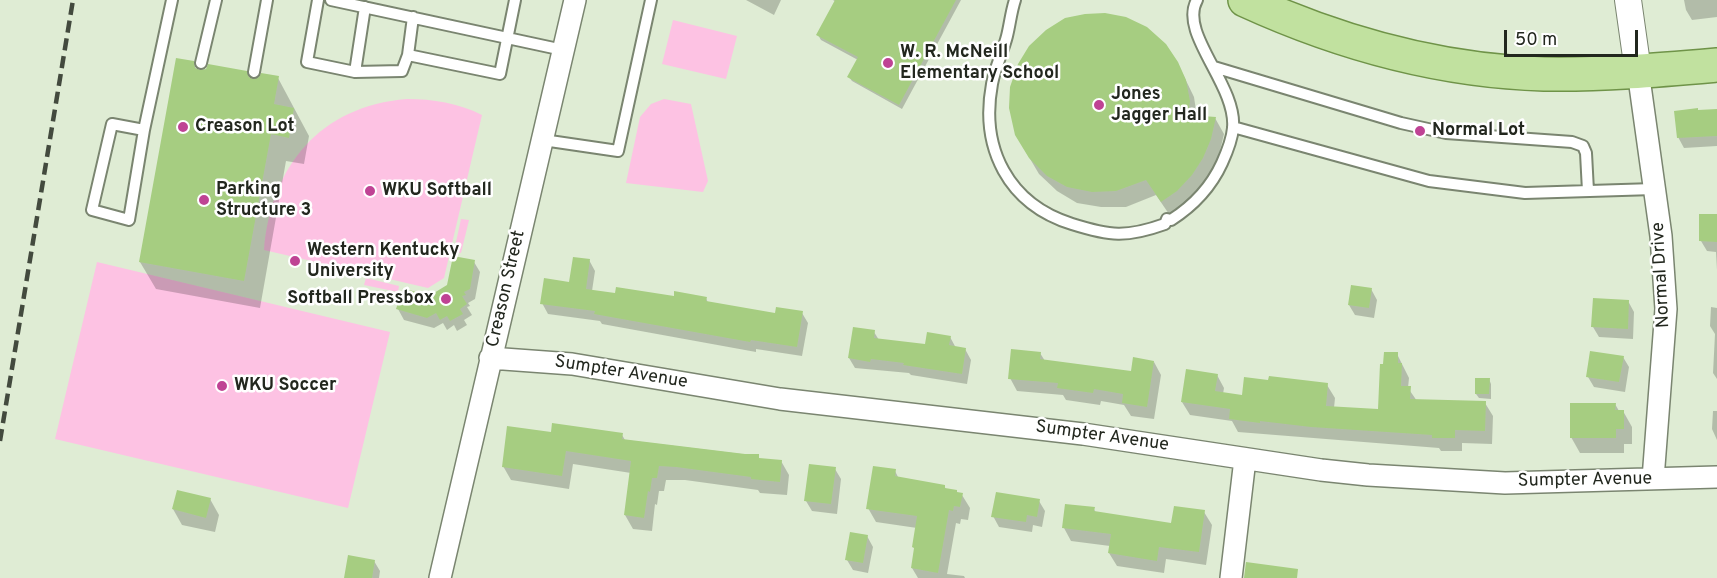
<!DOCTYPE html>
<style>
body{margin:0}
#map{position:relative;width:1717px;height:578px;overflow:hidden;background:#dfecd4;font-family:Overpass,sans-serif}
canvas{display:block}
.scale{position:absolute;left:1504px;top:30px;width:134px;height:27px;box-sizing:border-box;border:3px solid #22271e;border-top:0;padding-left:8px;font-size:18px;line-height:21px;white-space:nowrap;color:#22271e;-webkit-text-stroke:4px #fff;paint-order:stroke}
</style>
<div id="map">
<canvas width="1717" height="578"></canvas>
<div class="scale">50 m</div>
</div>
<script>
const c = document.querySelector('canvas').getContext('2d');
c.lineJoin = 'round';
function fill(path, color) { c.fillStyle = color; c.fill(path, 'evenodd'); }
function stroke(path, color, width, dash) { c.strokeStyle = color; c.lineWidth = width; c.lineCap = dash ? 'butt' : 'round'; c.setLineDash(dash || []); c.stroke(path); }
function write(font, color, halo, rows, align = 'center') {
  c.font = font + ' Overpass,sans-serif'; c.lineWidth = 5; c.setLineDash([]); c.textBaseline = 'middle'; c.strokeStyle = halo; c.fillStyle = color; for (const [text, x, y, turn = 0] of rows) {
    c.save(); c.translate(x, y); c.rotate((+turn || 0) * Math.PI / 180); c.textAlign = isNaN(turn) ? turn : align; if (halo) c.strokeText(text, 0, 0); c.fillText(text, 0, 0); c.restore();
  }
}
const green = new Path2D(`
 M673,20L737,36L726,79L662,64Z
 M407,99C433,99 458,103 482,115L444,278L428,288L264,250C271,166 320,106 407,99Z
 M664,99L691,104L708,181L703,192L626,183L640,117L651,104Z
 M461,219L469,220L461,253L454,251Z
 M97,262L390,332L348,508L55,439Z
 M366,278L399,286L398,292L364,285Z`);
const shadow = new Path2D(`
 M746,0H781L774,15Z
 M833,0H961L902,109L852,81L849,77L858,60L821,40L818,35L836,2Z
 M1684,0H1717V17L1692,20L1686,10Z
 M1177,62L1194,97L1197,117L1215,118L1224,134L1219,155L1211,174L1201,190L1171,217L1156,195L1126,207H1101L1077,203L1057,191L1039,174L1016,135Z
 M193,63L197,71L250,80L278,78L309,136L304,164L286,161L260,308L156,289L140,262Z
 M1717,111V146L1684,148L1678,137Z
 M1717,215V270L1716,252L1707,251L1701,241Z
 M589,260L595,271L592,291L616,295L706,298L708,303L777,315L802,313L808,323L802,356L756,349V352L602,324L600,321L548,314L542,303L571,283Z
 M474,262L480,272L475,299L468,303L470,306L467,307L472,315L464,320L467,325L457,331L454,325L447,330L443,323L434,328L404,320L398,309L430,297L449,286Z
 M1371,289L1377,300L1374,318L1355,315L1349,305Z
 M1628,301L1634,312L1633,339L1599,337L1593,327Z
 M1711,307L1717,308V379L1713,373L1715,334L1710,326Z
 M874,332L879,340L927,346L950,337L956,348L965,349L971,360L967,384L911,375L909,373L855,368L849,358Z
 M1040,353L1045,361L1132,373L1154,362L1161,375L1154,419L1131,416L1124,405L1101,401L1100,405L1066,400L1063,395L1017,391L1010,378Z
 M1397,354L1409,378L1408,388L1417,401L1485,403L1493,416L1492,444L1462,443V451H1441L1439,448L1238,432L1232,421L1190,415L1182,402L1217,375L1224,388L1223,394L1243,397L1327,385L1335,398L1334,408L1379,411Z
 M1623,357L1629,367L1625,392L1594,387L1588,377Z
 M1489,379L1491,384V399L1479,398L1476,394Z
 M1615,404L1619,411H1623L1632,427V444H1624V453H1580L1571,437Z
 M1713,411H1717V440L1712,429Z
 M552,434L622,435L625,440L758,456L760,460L781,461L789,475L787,495L760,493L758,490L685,480H666L664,491H659L657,505L655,504L652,531L633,529L625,515L631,473L573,464L569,489L511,480L503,466Z
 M835,469L841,479L837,514L812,511L806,501Z
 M895,471L899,479L944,486L946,489L962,495L970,508L968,520L961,519L960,524L956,523L947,574L964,576L965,578H918L912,568L917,528L876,522L868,508Z
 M210,499L219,515L215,532L182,525L173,509Z
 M1039,501L1045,511L1042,527L1033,525L1032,532L999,527L993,516Z
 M1094,509L1096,513L1173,525L1204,512L1212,525L1206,565L1166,559L1164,573L1117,566L1109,553L1110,546L1071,541L1064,528Z
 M867,536L873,547L868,573L853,570L847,560Z
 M374,561L380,571L379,578H346Z`);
const building = new Path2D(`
 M835,0H956L899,105L847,77L858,57L816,35Z
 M1105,13L1126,17L1147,27L1166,44L1178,62L1186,80L1190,101L1188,115L1216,117L1211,139L1203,158L1192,175L1177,191L1161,202L1146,180L1116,191L1092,192L1067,187L1047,176L1029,158L1015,135L1009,108L1010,87L1018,64L1029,46L1046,30L1065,18L1085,14Z
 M176,58L194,61L195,68L200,70L206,69L208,64L247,71L249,77L253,79L259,77L261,73L279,76L274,104L294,108L289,138L271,134L244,281L139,262Z
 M1698,108V110L1717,109V136L1677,138L1674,111Z
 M1699,214H1717V242L1699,241Z
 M453,256L475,260L470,289L464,292L466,295L462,296L467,304L460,309L463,314L450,321L447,316L440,320L436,313L427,318L396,309L403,288L429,296L447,285Z
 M573,257L590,259L586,289L615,293L616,287L674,296V291L707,297L706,301L775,313L776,307L803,311L797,347L751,340L750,342L594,314L595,311L540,304L544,278L569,282Z
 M1351,285L1372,288L1369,308L1348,305Z
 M1593,298L1629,300L1628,329L1591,327Z
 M853,327L875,330L874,338L925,344L927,332L951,336L949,345L966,348L962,374L903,365L904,363L871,359L870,362L848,358Z
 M1011,349L1041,352L1040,359L1131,371L1133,357L1154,361L1147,407L1122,403L1123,394L1094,389L1093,393L1057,388L1058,383L1008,379Z
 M1590,351L1624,356L1619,382L1586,377Z
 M1384,352H1398V363H1402L1401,386H1411L1410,399L1486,401L1485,431L1455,430V438H1432V435L1311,427L1260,421V423L1229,419L1230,409L1181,402L1186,369L1218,374L1215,391L1242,395L1244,377L1268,380L1269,376L1328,383L1326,406L1378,409L1380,364H1383Z
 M1475,378H1490L1489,394H1475Z
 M1570,403H1616L1615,410H1624V429H1616V438H1570Z
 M552,423L623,433L622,439L745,454H759V458L782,460L780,482L751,479V477L676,467L659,466L657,478H652L650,492L648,491L644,518L624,515L631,461L566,451L562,476L502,467L507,426L551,432Z
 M809,464L836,467L831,504L804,501Z
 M873,466L896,469L895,476L945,485V488L957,490V492L963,493L960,507L954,506L953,511L949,510L938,573L911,568L914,548L912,547L917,516L866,509Z
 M177,490L211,498L206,518L172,509Z
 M996,492L1040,499L1037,517L1027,515L1026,522L991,517Z
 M1065,504L1095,507L1094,511L1171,523L1174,506L1205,510L1199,552L1159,547L1157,561L1108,553L1111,534L1062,528Z
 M850,532L868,535L863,563L845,560Z
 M348,555L375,560L372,578H344Z
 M1246,562L1298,569L1297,578H1244Z`);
const service = new Path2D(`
 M318,0L307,62L355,72L402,71L408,55L413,17
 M331,0L563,50
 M1015,0C1011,12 1010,24 1007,36C1003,52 995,67 992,84C980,148 1008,204 1072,224C1110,236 1126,238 1165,224L1167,219L1171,220C1193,206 1211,187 1222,163C1227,152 1232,140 1233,128C1237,85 1178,33 1197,0
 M408,55L500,74L515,0
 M201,63L216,0
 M1214,67L1401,123L1446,133L1572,142L1583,146L1586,153L1588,191
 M254,72L267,0
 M355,72L365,7
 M1233,127L1429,181L1525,193L1654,189
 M144,130L112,124L92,210L129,220L144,130L172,0
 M543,140L618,151L651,0`);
const minor = new Path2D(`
 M1638,71L1661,236L1666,309L1653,479
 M490,358L572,364L780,399L1083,434L1321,470L1368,475L1505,483L1717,477
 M440,578L575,0
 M1231,578L1245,459`);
const tertiary = new Path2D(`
 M1628,0L1638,71`);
const primary = new Path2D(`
 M1245,0C1339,43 1440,71 1544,74C1602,75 1659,70 1717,65`);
const rail = new Path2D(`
 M0,441L73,0`);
const markers = [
 [888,63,6,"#bf4394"],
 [1099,105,6,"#bf4394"],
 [183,127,6,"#bf4394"],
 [1420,131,6,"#bf4394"],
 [370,191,6,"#bf4394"],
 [204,200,6,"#bf4394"],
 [295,261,6,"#bf4394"],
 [446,299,6,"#bf4394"],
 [222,386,6,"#bf4394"]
];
const poiNames = [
 ["W. R. McNeill",900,53],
 ["Elementary School",900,74],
 ["Jones",1111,95],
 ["Jagger Hall",1111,116],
 ["Creason Lot",195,127],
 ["Normal Lot",1432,131],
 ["Parking",216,190],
 ["Structure 3",216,211],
 ["WKU Softball",382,191],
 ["Western Kentucky",307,251],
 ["University",307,272],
 ["Softball Pressbox",434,299,"right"],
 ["WKU Soccer",234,386]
];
const streetNames = [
 ["Normal Drive",1662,275,-93],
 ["Creason Street",507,289,-77],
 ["Sumpter Avenue",621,373,9],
 ["Sumpter Avenue",1102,437,8],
 ["Sumpter Avenue",1585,481,-1]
];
fill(green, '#fdc2e3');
fill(shadow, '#0003');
fill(building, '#a6cd81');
stroke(service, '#7a8570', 14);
stroke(minor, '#7a8570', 24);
stroke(tertiary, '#7a8570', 28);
stroke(primary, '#6f9348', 36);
stroke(service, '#fff', 10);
stroke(minor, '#fff', 21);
stroke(tertiary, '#fff', 26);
stroke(primary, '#c1e19f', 33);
stroke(rail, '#434a3e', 4.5, [12, 6]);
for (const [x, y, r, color] of markers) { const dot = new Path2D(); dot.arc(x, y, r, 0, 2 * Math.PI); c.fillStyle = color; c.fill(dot); stroke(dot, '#fff', 2); }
write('bold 18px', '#22271e', '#fff', poiNames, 'left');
write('18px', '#22271e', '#fff', streetNames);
</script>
